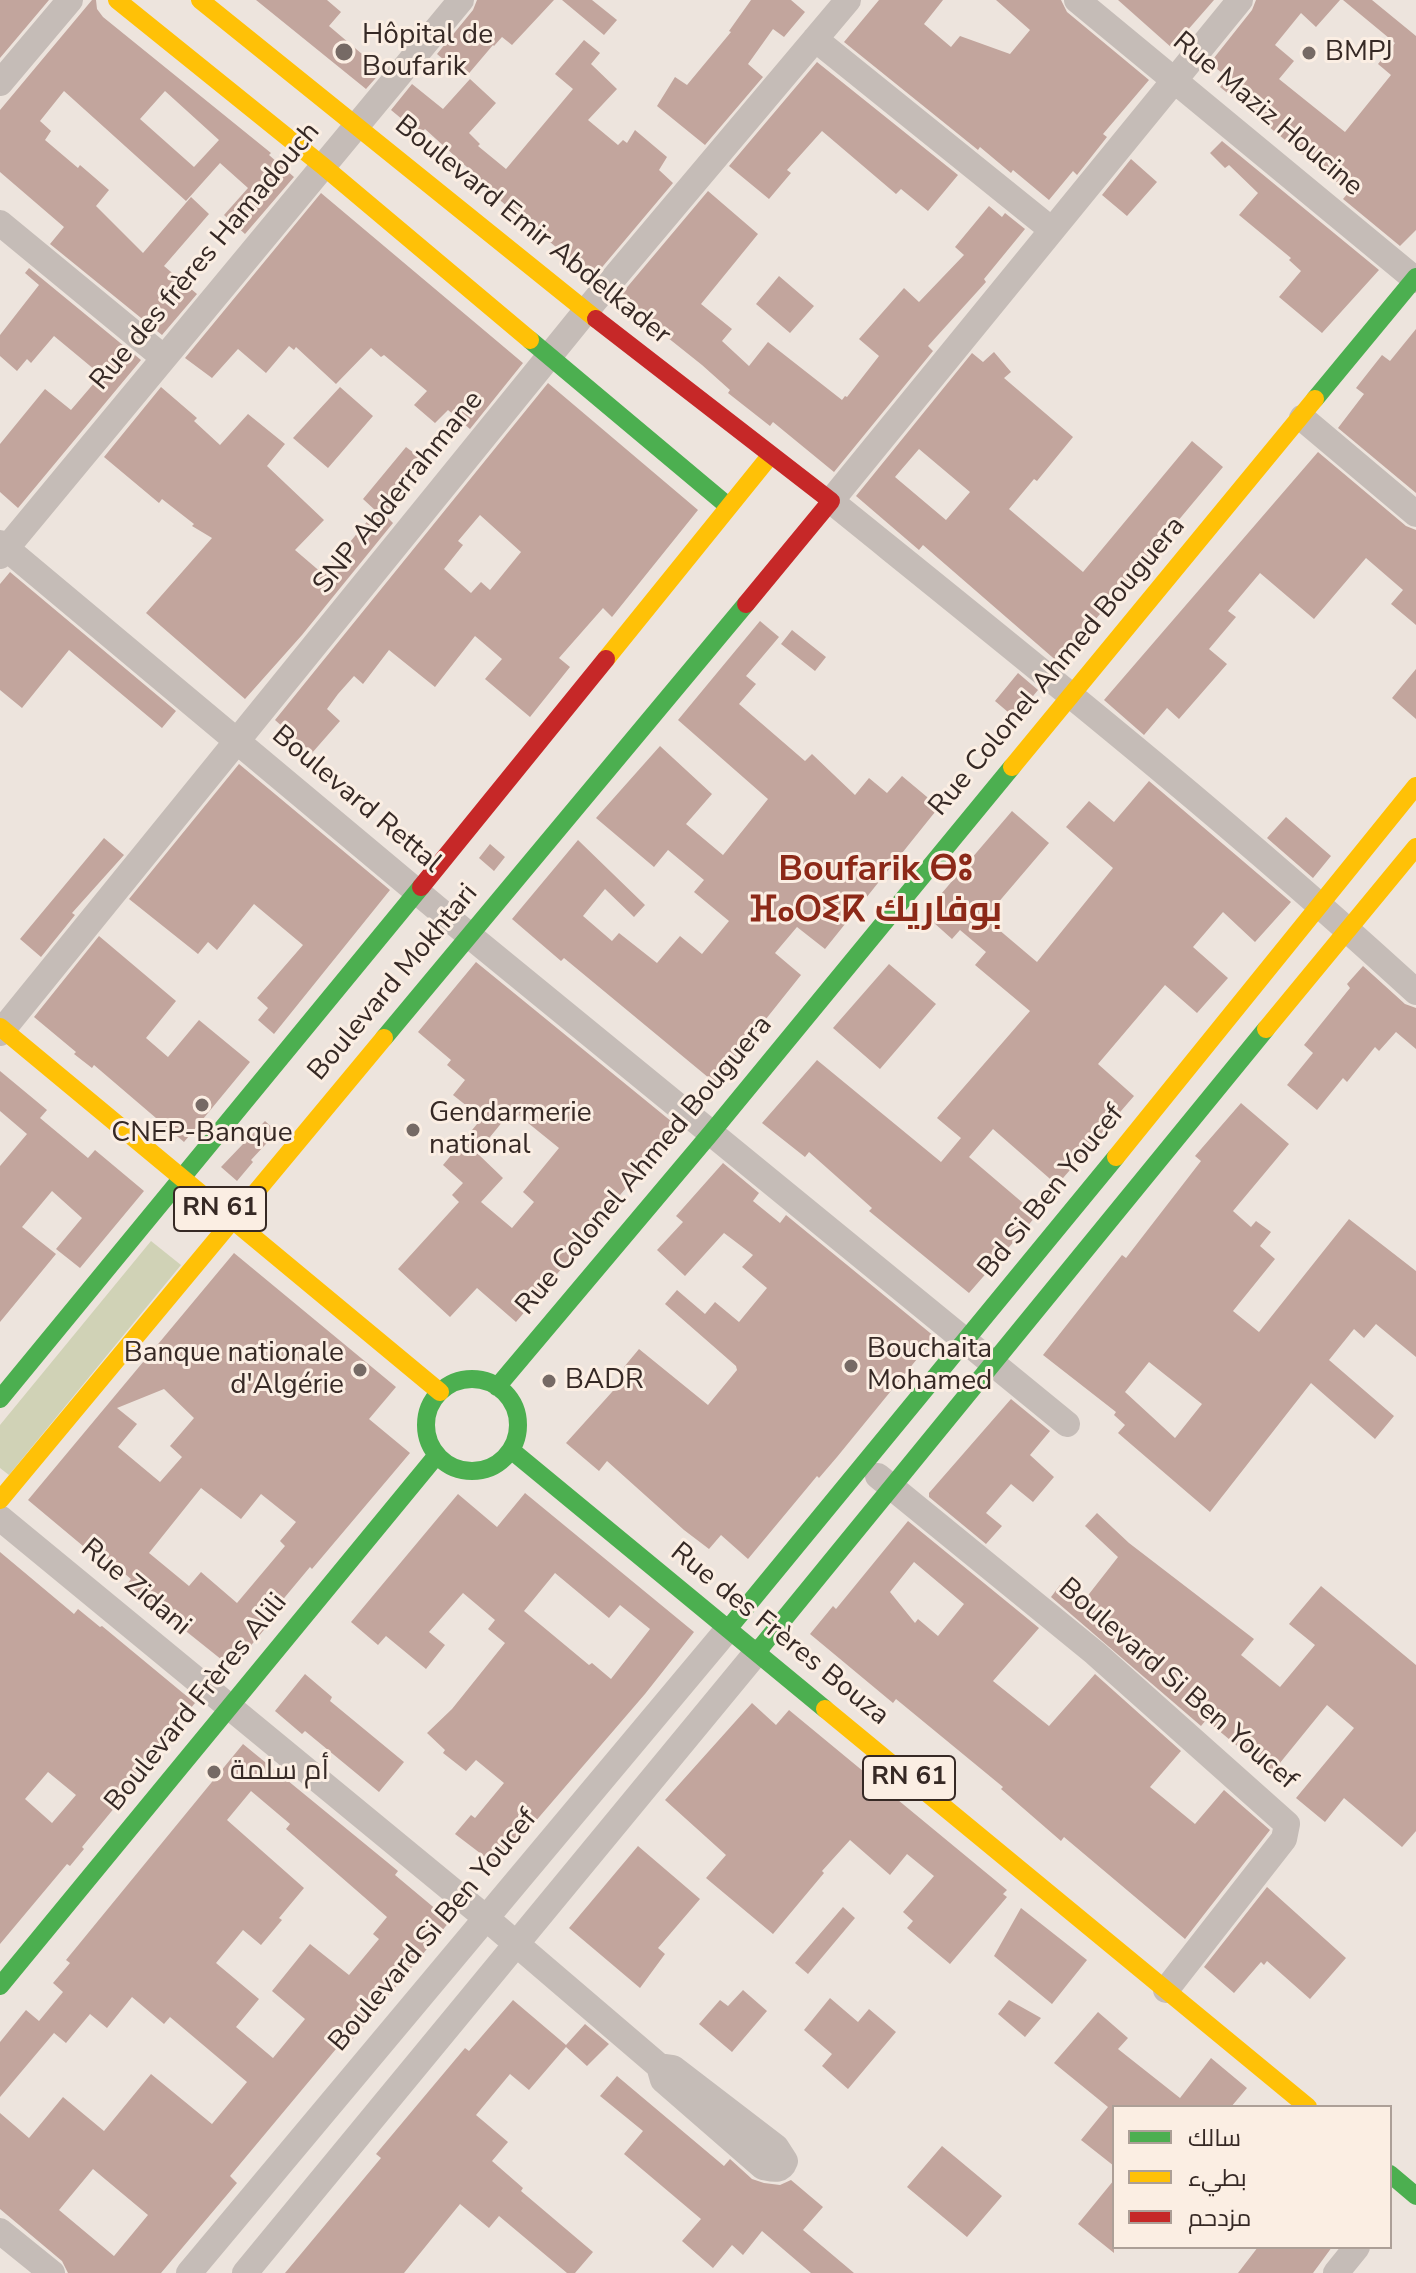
<!DOCTYPE html>
<meta charset="utf-8">
<style>
body{margin:0}
#map{position:relative;width:1416px;height:2273px;overflow:hidden;background:#ede4dd;font-family:"Nunito Sans",Cairo,sans-serif}
canvas{display:block}
.legend{position:absolute;left:1112px;top:2105px;width:280px;height:144px;box-sizing:border-box;background:#fbeee3;border:2px solid #ac9f97;margin:0;padding:10px 14px;list-style:none;font-size:24px;color:#362925}
.legend li{display:flex;align-items:center;gap:16px;height:40px}
.legend b{width:40px;border:2px solid #ac9f97}
</style>
<div id="map">
<canvas width="1416" height="2273"></canvas>
<ul class="legend">
<li><b style="height:10px;background:#4caf50"></b>سالك</li>
<li><b style="height:10px;background:#ffc107"></b>بطيء</li>
<li><b style="height:10px;background:#c62828"></b>مزدحم</li>
</ul>
</div>
<script>
const c = document.querySelector('canvas').getContext('2d');
c.lineJoin = 'round';
function fill(path, color) { c.fillStyle = color; c.fill(path, 'evenodd'); }
function stroke(path, color, width, dash) { c.strokeStyle = color; c.lineWidth = width; c.lineCap = dash ? 'butt' : 'round'; c.setLineDash(dash || []); c.stroke(path); }
function write(font, color, halo, rows, align = 'center') {
  c.font = font + ' "Nunito Sans",Cairo,"Noto Sans Tifinagh",sans-serif'; c.lineWidth = 6; c.setLineDash([]); c.textBaseline = 'middle'; c.strokeStyle = halo; c.fillStyle = color; for (const [text, x, y, turn = 0] of rows) {
    c.save(); c.translate(x, y); c.rotate((+turn || 0) * Math.PI / 180); c.textAlign = isNaN(turn) ? turn : align; if (halo) c.strokeText(text, 0, 0); c.fillText(text, 0, 0); c.restore();
  }
}
const green = new Path2D(`
 M151,1241L181,1265L9,1475L0,1468V1425Z`);
const building = new Path2D(`
 M0,0H49L0,58Z
 M92,0H96L97,9L103,17L271,153L269,155L294,177L245,234L224,215L248,188L220,163L186,201L64,91L40,121L51,131L45,140L78,168L80,165L109,190L96,206L143,253L191,197L209,214L164,266L197,294L162,335L50,244L64,227L0,172V110ZM165,91L219,140L194,167L140,119Z
 M256,0H327L341,12L329,26L382,71L366,89Z
 M477,0H554L512,45L502,37L494,46L493,45L465,78L437,54L473,10Z
 M562,0H592L617,20L604,35Z
 M751,0H791L805,12L784,37L773,29L748,64L763,77L705,145L657,106L675,77L687,85L731,32L729,31Z
 M879,0H943L924,24L951,47L960,36L1010,54L1030,30L996,0H1061L1067,12L1149,80L1103,134L1107,137L1077,175L1073,171L1049,200L1013,170L1011,173L980,147L978,150L844,42Z
 M1118,0H1214L1172,48Z
 M1256,0H1340L1316,27L1301,13L1275,45L1294,61L1279,79L1345,132L1391,75L1378,64L1395,43L1343,0H1372L1416,36V230L1400,246L1343,199L1349,192L1220,87L1228,78L1210,63L1252,10Z
 M584,40L600,53L591,64L617,89L588,120L618,145L623,140L627,143L635,130L667,157L659,170L673,183L593,278L465,171L468,168L425,129L420,134L391,110L412,84L443,109L470,79L496,103L469,133L480,144L478,146L506,169L573,89L555,74Z
 M817,62L958,175L928,211L901,189L896,194L822,131L787,170L791,173L769,199L729,166Z
 M1222,141L1379,270L1322,333L1279,297L1301,271L1289,260L1291,258L1239,215L1258,193L1229,165L1225,168L1210,153Z
 M1131,159L1157,182L1127,216L1102,195Z
 M708,191L758,234L701,304L732,329L722,341L749,366L768,342L842,400L845,396L847,397L879,356L859,339L904,288L919,302L964,255L955,247L989,206L1002,217L1005,213L1025,229L984,279L986,282L928,346L933,351L834,472L773,422L770,426L728,393L730,390L702,365L618,298Z
 M321,193L523,363L470,429L448,410L435,423L414,405L427,391L384,355L381,357L371,348L336,384L296,347L294,350L289,346L266,373L238,349L212,378L185,358Z
 M29,268L141,360L18,508L0,492V444L45,389L71,410L101,375L54,336L31,363L27,359L17,371L0,356V335L39,285L25,273Z
 M779,276L814,306L790,333L756,304Z
 M1416,329V493L1338,428L1364,394L1356,388L1382,355L1390,361Z
 M994,352L1011,372L1004,378L1073,437L1037,481L1034,479L1009,509L1083,572L1192,441L1223,467L1059,663L923,545L919,550L856,496L972,353L983,362ZM919,449L970,492L946,520L895,477Z
 M548,383L698,510L612,617L603,608L559,658L570,667L530,717L485,679L502,659L475,636L435,687L389,650L363,684L354,676L338,694L327,709L340,721L312,753L275,720ZM480,515L521,552L490,590L481,582L471,593L444,569L463,545L458,541Z
 M161,387L197,418L194,421L220,445L248,414L285,444L267,466L324,520L295,550L323,574L376,511L363,499L406,447L422,459L400,485L406,490L385,515L393,523L302,635L245,699L146,613L212,538L192,526L194,524L162,499L159,503L104,457Z
 M340,387L373,416L328,468L293,438Z
 M1318,452L1406,526L1416,530V625L1391,604L1403,590L1366,558L1314,619L1260,573L1228,611L1236,617L1209,649L1227,664L1179,719L1167,708L1144,735L1104,700Z
 M10,572L176,711L162,728L69,650L22,708L0,690V584Z
 M760,621L779,637L746,676L756,684L739,704L805,761L812,754L855,795L869,778L887,793L902,776L939,807L825,949L797,927L775,953L801,975L715,1083L564,958L561,961L512,919L578,840L645,905L634,917L605,889L583,916L612,941L619,933L657,963L680,936L702,954L729,921L694,892L704,880L668,850L654,867L596,818L660,746L712,794L686,824L723,855L768,799L678,720Z
 M792,630L826,657L815,671L781,644Z
 M1416,669V719L1392,698Z
 M1018,673L1038,690L1015,718L995,701Z
 M239,764L390,890L274,1034L258,1020L268,1008L257,998L303,945L254,904L217,950L208,942L198,954L129,899Z
 M1149,781L1291,902L1255,942L1223,912L1193,947L1228,978L1197,1013L1165,985L1098,1064L1134,1096L1057,1185L993,1129L969,1157L1037,1215L969,1293L869,1211L872,1208L809,1152L805,1157L762,1123L817,1060L941,1162L961,1138L937,1118L1030,1011L975,965L986,952L960,930L952,939L924,914L1012,811L1049,843L985,918L1037,962L1113,868L1066,827L1089,801L1114,822Z
 M1286,817L1331,856L1313,878L1267,838Z
 M104,838L124,855L72,913L75,915L41,957L20,939Z
 M490,844L505,857L494,871L479,858Z
 M99,936L176,1001L146,1038L168,1057L199,1020L250,1062L184,1142L94,1065L92,1068L74,1054L76,1052L34,1017Z
 M476,962L677,1126L602,1217L604,1219L516,1322L477,1288L450,1317L398,1269L459,1202L452,1195L463,1183L443,1165L482,1118L453,1095L465,1080L447,1065L451,1060L418,1032ZM512,1110L559,1148L523,1192L534,1202L512,1228L481,1202L503,1178L477,1153Z
 M889,964L936,1004L880,1069L833,1028Z
 M1363,966L1405,1004L1416,1008V1049L1396,1032L1379,1051L1375,1047L1347,1082L1343,1078L1317,1110L1287,1085L1313,1053L1304,1045L1350,988L1347,984Z
 M0,1071L47,1110L40,1118L88,1158L95,1150L144,1191L80,1268L56,1249L82,1218L52,1191L22,1227L56,1254L0,1322V1166L27,1134L0,1111Z
 M1241,1103L1289,1144L1233,1211L1251,1227L1256,1221L1271,1232L1260,1246L1275,1259L1233,1311L1259,1332L1349,1219L1416,1271V1357L1376,1324L1364,1338L1354,1329L1329,1360L1394,1416L1375,1439L1311,1383L1210,1512L1118,1433L1125,1425L1114,1415L1116,1412L1043,1355L1122,1255L1126,1258L1201,1161L1195,1156ZM1149,1362L1202,1404L1175,1438L1125,1392Z
 M265,1121L277,1132L251,1160L253,1162L237,1181L221,1167Z
 M723,1163L759,1193L753,1201L780,1223L786,1215L935,1337L837,1457L819,1478L817,1476L748,1559L721,1535L709,1549L684,1530L607,1461L599,1471L566,1443L630,1372L624,1367L639,1349L708,1405L737,1370L736,1366L665,1304L677,1290L705,1314L715,1302L739,1322L767,1288L742,1267L753,1255L724,1233L685,1276L657,1250L683,1222L676,1216Z
 M234,1253L396,1387L369,1419L410,1453L312,1569L310,1567L275,1609L279,1612L232,1668L127,1584L131,1579L87,1542L83,1546L28,1500ZM164,1389L194,1418L170,1446L182,1457L160,1482L118,1447L137,1424L117,1408ZM201,1488L241,1519L261,1494L296,1522L280,1541L285,1546L237,1603L201,1572L189,1586L149,1553Z
 M1011,1399L1050,1431L1030,1455L1054,1477L1033,1502L1011,1484L986,1513L1002,1526L986,1544L929,1497V1493Z
 M525,1493L694,1632L645,1694L497,1866L455,1834L471,1815L475,1818L504,1783L476,1760L466,1771L443,1753L445,1750L427,1733L452,1709L505,1643L488,1629L495,1620L463,1593L429,1632L445,1645L426,1669L386,1636L378,1645L351,1622L458,1494L497,1527ZM555,1573L609,1618L620,1605L650,1629L611,1679L592,1663L589,1665L524,1611Z
 M1097,1513L1129,1543L1254,1639L1241,1655L1280,1687L1315,1645L1289,1624L1321,1586L1416,1665V1831L1402,1847L1344,1798L1325,1822L1296,1798L1354,1728L1327,1705L1271,1774L1206,1720L1201,1726L1051,1597L1060,1585L1082,1603L1118,1557L1085,1526Z
 M908,1521L1039,1628L993,1681L1049,1726L1095,1674L1181,1751L1150,1787L1195,1824L1224,1790L1270,1830L1185,1939L1064,1837L1061,1841L1001,1789L1003,1787L896,1699L893,1703L810,1634L833,1606L836,1609ZM914,1562L964,1604L938,1636L918,1619L915,1623L890,1592Z
 M0,1552L74,1614L78,1609L100,1627L102,1626L195,1703L126,1786L130,1789L82,1847L84,1849L70,1866L67,1864L0,1944ZM48,1772L76,1795L52,1823L25,1799Z
 M305,1674L332,1697L330,1701L404,1762L379,1792L305,1731L302,1734L275,1711Z
 M752,1703L776,1725L789,1710L1007,1890L1003,1894L1007,1897L950,1964L907,1928L913,1921L903,1912L934,1876L907,1854L890,1875L850,1840L822,1871L824,1873L773,1934L706,1878L726,1855L665,1800Z
 M243,1744L398,1871L395,1875L450,1921L346,2047L341,2043L230,2176L237,2183L161,2273H68L62,2261L0,2209V2113L29,2138L63,2097L104,2131L151,2074L212,2124L247,2082L170,2017L164,2024L132,1997L107,2028L90,2014L66,2043L54,2033L0,2097V2042L26,2010L39,2021L63,1992L53,1983L70,1963L66,1960ZM251,1791L290,1824L286,1829L387,1917L373,1934L379,1939L349,1975L310,1944L272,1991L305,2019L273,2058L236,2027L259,1999L216,1963L243,1930L261,1945L282,1920L279,1918L304,1888L227,1820ZM93,2169L148,2215L114,2256L59,2210Z
 M638,1846L700,1899L658,1948L665,1954L640,1988L569,1928Z
 M1267,1887L1346,1958L1310,1999L1267,1961L1264,1965L1261,1962L1234,1993L1204,1967Z
 M843,1907L855,1918L808,1974L795,1963Z
 M1021,1908L1087,1960L1052,2004L994,1956Z
 M743,1990L767,2011L732,2052L699,2024L720,2000L728,2006Z
 M830,1998L858,2022L869,2009L896,2032L848,2089L822,2066L832,2054L804,2030Z
 M513,2000L566,2045L585,2024L609,2044L587,2066L566,2047L529,2090L510,2074L476,2115L508,2142L492,2161L523,2188L521,2191L593,2252L575,2273H567L499,2216L489,2228L460,2204L404,2273H285L381,2158L376,2154L465,2048L469,2051Z
 M1009,2000L1041,2018L1025,2037L998,2014Z
 M1098,2012L1128,2038L1118,2049L1180,2098L1211,2058L1247,2088L1231,2107H1114V2166L1081,2140L1108,2107L1054,2063Z
 M617,2076L724,2166L730,2159L752,2179L764,2183L780,2185L791,2180L823,2207L803,2230L854,2273H811L762,2231L743,2255L732,2245L713,2268L682,2241L701,2219L624,2154L643,2131L600,2096Z
 M942,2146L1002,2196L967,2237L907,2187Z
 M1114,2180V2253L1078,2224Z
 M1258,2247H1332L1313,2273H1238Z`);
const street = new Path2D(`
 M1077,0L1416,280
 M1240,0L831,501C1029,661 1229,820 1416,992
 M815,39L1052,230
 M0,83L70,0
 M0,223L164,358
 M1302,418L1416,514
 M0,543L470,936L1067,1424
 M0,556L461,0
 M0,1033L586,311L848,0
 M878,1476L1095,1653L1287,1824L1284,1839L1166,1990
 M0,1518L486,1918L659,2066L663,2080L763,2167C773,2169 781,2172 785,2161L776,2147L673,2068L659,2066
 M0,2231L52,2273
 M189,2273L728,1629
 M245,2273L757,1652
 M1336,2273L1357,2247`);
const fast = new Path2D(`
 M530,340L728,506
 M1315,399L1416,277
 M384,1038L746,604
 M426 1425a46 46 0 1 1 92 0a46 46 0 1 1-92 0Z
 M497,1387L711,1133L1012,767
 M0,1399L421,887
 M511,1450L825,1709
 M728,1629L1116,1157
 M757,1652L1266,1029
 M0,1986L437,1455
 M1390,2174L1416,2196`);
const slow = new Path2D(`
 M117,0L323,166L530,340
 M200,0L596,319
 M606,659L770,456
 M1012,767L1315,399
 M0,1027L440,1392
 M1266,1029L1416,847
 M1116,1157L1416,786
 M0,1500L384,1038
 M825,1709L1308,2107`);
const jam = new Path2D(`
 M596,319L831,501L746,604
 M421,887L606,659`);
const markers = [
 [344,52,10,"#766a65"],
 [1309,53,8,"#766a65"],
 [202,1105,8,"#766a65"],
 [413,1130,8,"#766a65"],
 [851,1366,8,"#766a65"],
 [360,1370,8,"#766a65"],
 [549,1381,8,"#766a65"],
 [214,1772,8,"#766a65"]
];
const shields = [
 [220,1209,92],
 [909,1778,92]
];
const shieldNames = [
 ["RN 61",220,1209],
 ["RN 61",909,1778]
];
const poiNames = [
 ["Hôpital de",362,36],
 ["Boufarik",362,68],
 ["BMPJ",1325,53],
 ["Gendarmerie",429,1114],
 ["national",429,1146],
 ["CNEP-Banque",202,1134,"center"],
 ["Bouchaita",867,1350],
 ["Mohamed",867,1382],
 ["Banque nationale",344,1354,"right"],
 ["d'Algérie",344,1386,"right"],
 ["BADR",565,1381],
 ["أم سلمة",230,1772]
];
const streetNames = [
 ["Rue Maziz Houcine",1267,115,40],
 ["Boulevard Emir Abdelkader",532,231,39],
 ["Rue des frères Hamadouch",206,257,-50],
 ["SNP Abderrahmane",399,493,-51],
 ["Rue Colonel Ahmed Bouguera",1058,667,-50],
 ["Boulevard Rettal",356,800,40],
 ["Boulevard Mokhtari",394,983,-50],
 ["Rue Colonel Ahmed Bouguera",645,1166,-50],
 ["Bd Si Ben Youcef",1052,1192,-51],
 ["Rue Zidani",135,1588,40],
 ["Rue des Frères Bouza",779,1635,39],
 ["Boulevard Si Ben Youcef",1177,1685,41],
 ["Boulevard Frères Alili",197,1703,-51],
 ["Boulevard Si Ben Youcef",434,1931,-50]
];
const districtNames = [
 ["Boufarik ⴱⵓ",876,871],
 ["ⴼⴰⵔⵉⴽ بوفاريك",876,912]
];
fill(green, '#d0d2b6');
fill(building, '#c2a59d');
stroke(street, '#c5bcb7', 26);
stroke(fast, '#4caf50', 18);
stroke(slow, '#ffc107', 18);
stroke(jam, '#c62828', 18);
for (const [x, y, r, color] of markers) { const dot = new Path2D(); dot.arc(x, y, r, 0, 2 * Math.PI); c.fillStyle = color; c.fill(dot); stroke(dot, '#fbeee3', 3); }
for (const [x, y, w] of shields) { const box = new Path2D(); box.roundRect(x - w / 2, y - 22, w, 44, 6); c.fillStyle = '#fbeee3'; c.fill(box); stroke(box, '#362925', 2); }
write('bold 26px', '#362925', null, shieldNames);
write('28px', '#362925', '#fbeee3', poiNames, 'left');
write('28px', '#362925', '#fbeee3', streetNames);
write('bold 36px', '#8c2918', '#fbeee3', districtNames);
</script>
